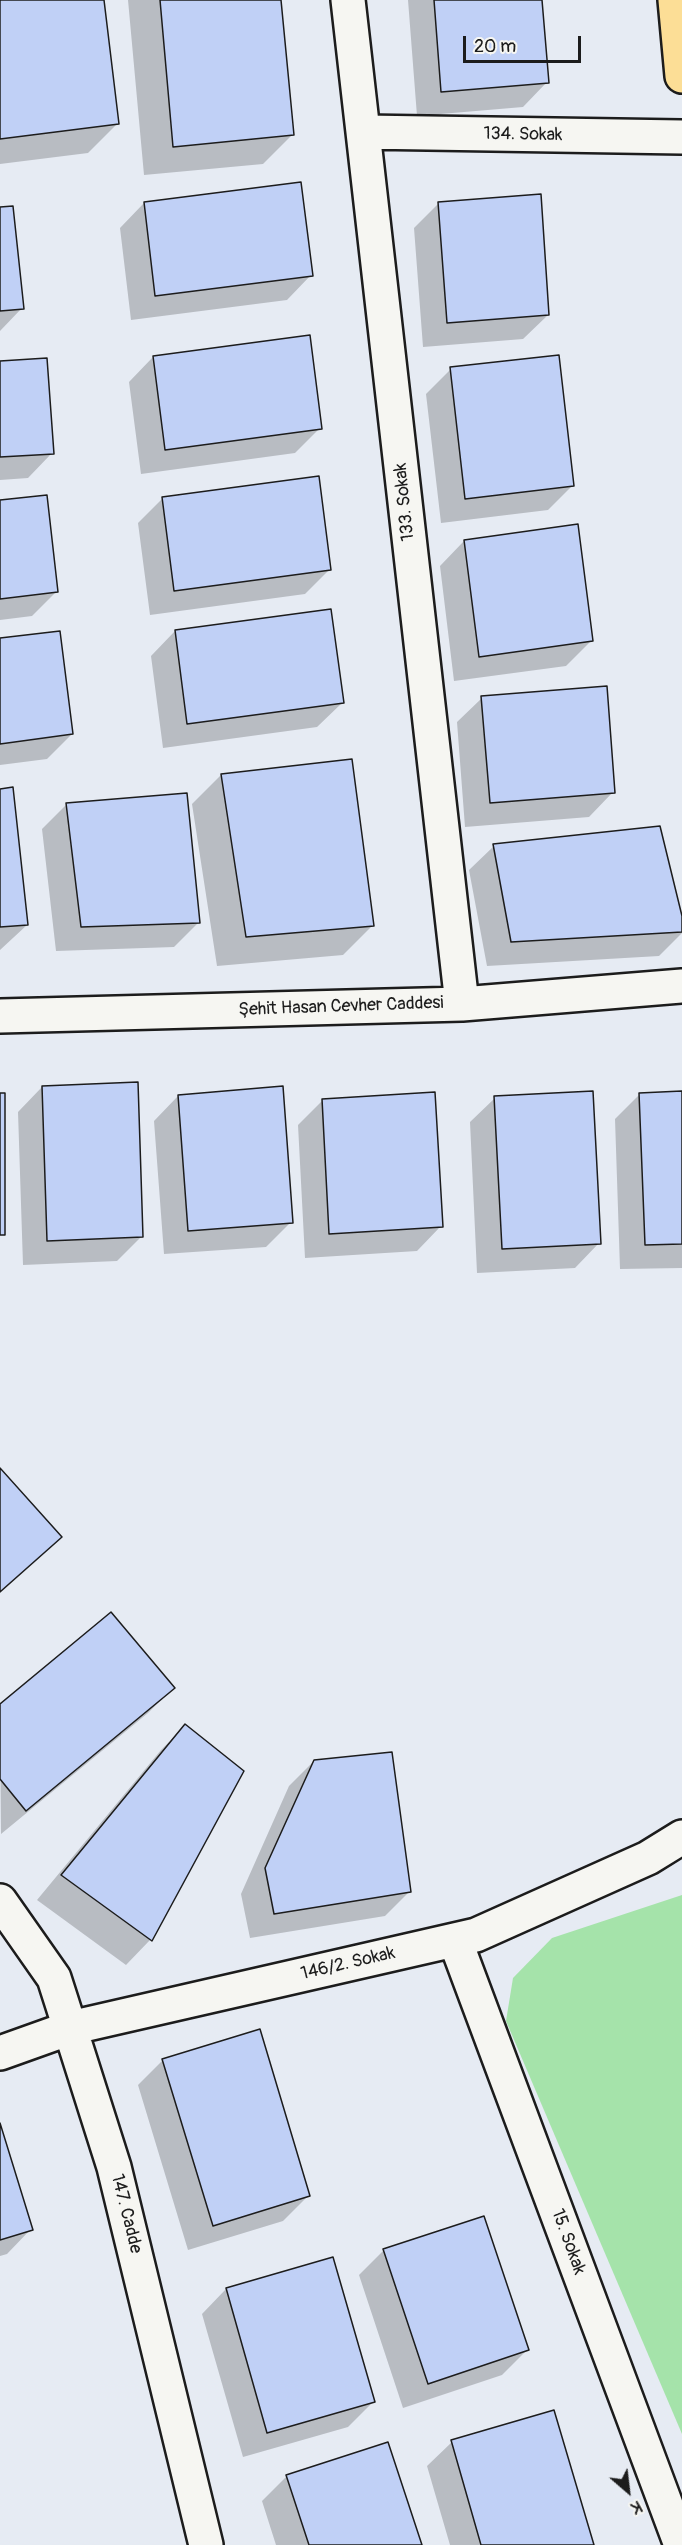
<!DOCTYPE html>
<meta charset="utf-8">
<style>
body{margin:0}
#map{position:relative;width:682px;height:2545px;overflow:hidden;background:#e6ebf3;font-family:Pangolin,sans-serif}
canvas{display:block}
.north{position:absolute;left:598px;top:2461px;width:60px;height:60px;-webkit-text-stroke:4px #f6f6f2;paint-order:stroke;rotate:152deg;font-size:16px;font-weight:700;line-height:24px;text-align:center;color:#1c1c1c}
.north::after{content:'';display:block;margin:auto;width:21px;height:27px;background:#1c1c1c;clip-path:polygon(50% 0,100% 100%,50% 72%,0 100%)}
.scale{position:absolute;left:463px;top:36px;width:118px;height:27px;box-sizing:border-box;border:3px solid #1c1c1c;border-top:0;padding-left:8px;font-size:18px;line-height:21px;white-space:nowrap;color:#1c1c1c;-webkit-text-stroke:4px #f6f6f2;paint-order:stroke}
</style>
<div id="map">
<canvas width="682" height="2545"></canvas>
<div class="north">K</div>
<div class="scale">20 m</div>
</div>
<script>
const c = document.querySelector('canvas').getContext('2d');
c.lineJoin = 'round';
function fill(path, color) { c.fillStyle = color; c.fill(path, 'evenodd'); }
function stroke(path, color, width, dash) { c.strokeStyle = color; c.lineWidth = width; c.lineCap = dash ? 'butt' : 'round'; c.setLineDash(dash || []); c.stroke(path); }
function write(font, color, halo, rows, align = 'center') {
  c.font = font + ' Pangolin,sans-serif'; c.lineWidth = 4.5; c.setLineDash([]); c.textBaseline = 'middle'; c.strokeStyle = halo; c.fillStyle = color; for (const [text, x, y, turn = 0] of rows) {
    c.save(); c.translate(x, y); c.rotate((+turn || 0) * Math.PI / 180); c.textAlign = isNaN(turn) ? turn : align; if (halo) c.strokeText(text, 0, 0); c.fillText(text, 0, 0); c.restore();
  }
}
const green = new Path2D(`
 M682,1895V2434L506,2021L513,1978L552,1938Z`);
const shadow = new Path2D(`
 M0,0H102L117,124L88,153L0,164Z
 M128,0H280L292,135L263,164L144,175Z
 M408,0H540L547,82L523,107L417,116Z
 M144,203L311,275L287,300L131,320L120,228Z
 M439,203L548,315L523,339L423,347L414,228Z
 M0,209L22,308L0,331Z
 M153,357L320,428L295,453L141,474L129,382Z
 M0,363L52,453L28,478L0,480Z
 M451,369L572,486L548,510L441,523L426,394Z
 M163,498L330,569L305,594L150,615L138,523Z
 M0,502L56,592L32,616L0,620Z
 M464,541L591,641L566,666L454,681L440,566Z
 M175,631L342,703L317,727L163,748L151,656Z
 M0,640L72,734L47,759L0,765Z
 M482,698L613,792L589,817L465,827L457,722Z
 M221,775L372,926L343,955L217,966L192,804Z
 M0,790L27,925L0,950Z
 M66,805L198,923L174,947L56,951L42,829Z
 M494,846L682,923V933L659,956L487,966L469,870Z
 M42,1087L141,1237L117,1261L23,1265L18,1112Z
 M682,1092V1268L620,1269L615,1119L640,1094Z
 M178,1096L291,1222L266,1247L164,1254L154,1121Z
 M495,1098L599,1243L575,1268L477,1273L470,1122Z
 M323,1100L441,1226L417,1251L305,1258L298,1125Z
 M173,1688L148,1713L1,1834L0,1706Z
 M185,1726L242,1771L150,1940L126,1965L37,1900L161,1750Z
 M314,1761L410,1891L385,1916L250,1938L241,1894L289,1786Z
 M163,2060L308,2196L283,2221L188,2250L138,2085Z
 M0,2128L31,2229L7,2254L0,2256Z
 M384,2250L527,2350L502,2375L403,2408L359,2275Z
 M332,2258L373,2402L348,2427L243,2457L202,2314L226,2289Z
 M452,2442L592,2545H450L427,2466Z
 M287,2476L420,2545H276L262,2501Z`);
const building = new Path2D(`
 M0,0H104L119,124L0,139Z
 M160,0H281L294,135L173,147Z
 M434,0H542L549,83L441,92Z
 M301,182L313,276L155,296L144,202Z
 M541,194L549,315L447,323L438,202Z
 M13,206L24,309L0,311V207Z
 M310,335L322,429L165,450L153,356Z
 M559,355L574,486L465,499L450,367Z
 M47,358L54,454L0,457V361Z
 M319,476L331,570L174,591L162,497Z
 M47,495L58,592L0,599V500Z
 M578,524L593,641L479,657L464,540Z
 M331,609L344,703L187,724L175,630Z
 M60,631L73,734L0,744V638Z
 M607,686L615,793L490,803L481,696Z
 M352,759L374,926L246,937L221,774Z
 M13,787L28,925L0,927V789Z
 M187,793L200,923L81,927L66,803Z
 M660,826L682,916V932L511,942L493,844Z
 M138,1082L143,1237L47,1241L42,1086Z
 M283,1086L293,1223L188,1231L178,1095Z
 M593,1091L601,1244L502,1249L494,1096Z
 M682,1091V1244L645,1245L639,1093Z
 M435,1092L443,1227L329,1234L322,1099Z
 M0,1093H5V1235H0Z
 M0,1468L62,1537L0,1592Z
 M111,1612L175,1688L26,1811L0,1779V1704Z
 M185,1724L244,1771L152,1941L61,1875Z
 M392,1752L411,1892L274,1914L265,1868L314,1760Z
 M260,2029L310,2196L213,2226L162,2059Z
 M0,2123L33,2230L0,2240Z
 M484,2216L529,2350L428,2384L383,2249Z
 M333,2257L375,2402L267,2433L226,2288Z
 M554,2410L594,2545H481L451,2440Z
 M388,2442L422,2545H309L286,2475Z`);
const minor = new Path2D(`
 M348,0L462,1004
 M364,132L682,137
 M0,1016L462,1004L682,986
 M0,1901L54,1978L62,2003L114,2167L206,2545
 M455,1940L681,2545
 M0,2053L70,2028L476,1935L648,1858L682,1837`);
const highway = new Path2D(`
 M675,0L682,76`);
const streetNames = [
 ["134. Sokak",523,135,1],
 ["133. Sokak",405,502,-96],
 ["Şehit Hasan Cevher Caddesi",341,1007,-2],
 ["146/2. Sokak",348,1964,-13],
 ["147. Cadde",126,2214,76],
 ["15. Sokak",568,2242,70]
];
fill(green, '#a5e3aa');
fill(shadow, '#0003');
fill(building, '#c0d0f6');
stroke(building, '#1c1c1c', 1.5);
stroke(minor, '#1c1c1c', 38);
stroke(highway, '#1c1c1c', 38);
stroke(minor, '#f6f6f2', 33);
stroke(highway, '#fcde96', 33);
write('18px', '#1c1c1c', '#f6f6f2', streetNames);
</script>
